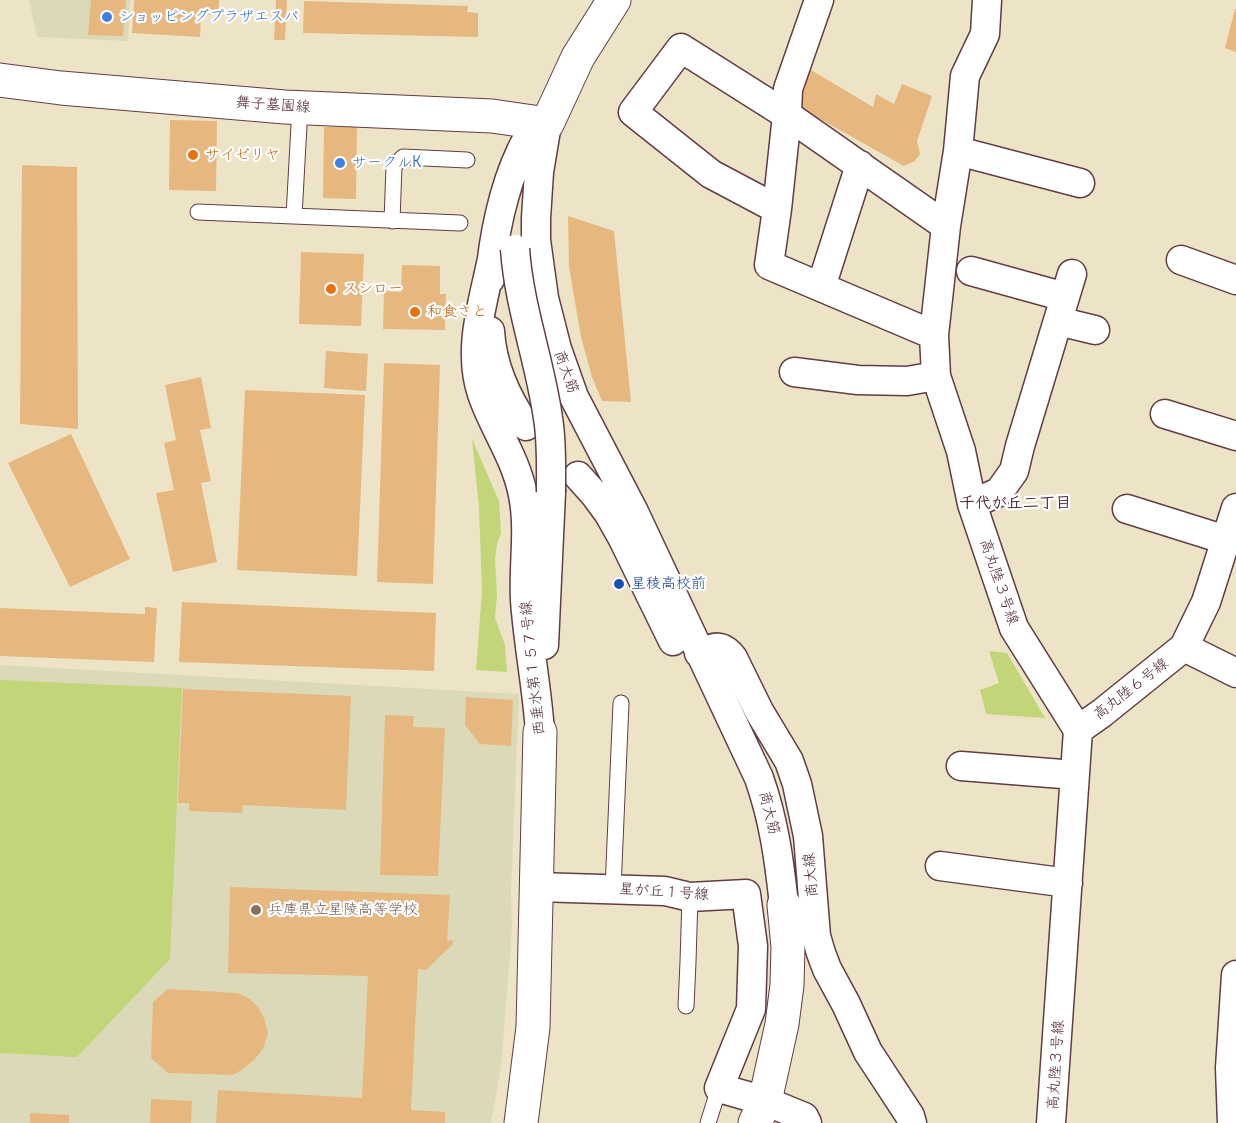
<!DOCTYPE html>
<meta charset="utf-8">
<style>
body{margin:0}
canvas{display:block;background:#ede4c7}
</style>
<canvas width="1236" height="1123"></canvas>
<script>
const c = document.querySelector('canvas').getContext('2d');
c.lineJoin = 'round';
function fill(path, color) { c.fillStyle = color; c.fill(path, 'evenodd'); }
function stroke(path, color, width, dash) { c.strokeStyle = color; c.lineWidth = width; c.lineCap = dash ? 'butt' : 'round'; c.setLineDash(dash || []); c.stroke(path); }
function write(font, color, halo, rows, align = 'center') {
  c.font = font + ' Delius,"Klee One",sans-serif'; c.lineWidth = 4.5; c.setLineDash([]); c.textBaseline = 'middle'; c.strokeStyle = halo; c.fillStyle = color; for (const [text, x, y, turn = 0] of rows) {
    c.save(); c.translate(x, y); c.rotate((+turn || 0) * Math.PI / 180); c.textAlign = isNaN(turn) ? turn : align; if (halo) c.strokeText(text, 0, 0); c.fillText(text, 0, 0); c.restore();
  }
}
const built = new Path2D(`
 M29,0H130L128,41L37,37Z
 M0,665L519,694L511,893L512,928L501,1068L491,1123H0Z`);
const green = new Path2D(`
 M472,439L499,501L501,533L497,544L495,559L497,595L495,618L505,645L507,672L476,670L482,591L479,508Z
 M989,651L1007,653L1045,718L986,714L980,690L999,683Z
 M0,680L182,688L170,959L77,1057L0,1053Z`);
const building = new Path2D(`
 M91,0H126L123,36L88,35Z
 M134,0H219L218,15L201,14L200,37L132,33Z
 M276,0H287L285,40H274Z
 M304,1L468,6L467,12L478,13V37L303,33Z
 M1235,9H1236V52L1225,48Z
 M806,67L873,107L876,94L894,104L902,84L932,96L917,141L920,154L915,161L904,166L795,105Z
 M170,120L217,121L216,191L169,190Z
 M324,127H357L356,199L323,198Z
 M22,165L77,167L78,429L20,424Z
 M568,216L614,231L631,402L602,401L592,377L581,337L569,267Z
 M301,252L364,254L361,326L299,324Z
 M402,265L440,266V294H446L445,330L383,329L384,291L401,292Z
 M326,351L368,354L366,391L324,388Z
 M384,363L440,365L433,584L377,582Z
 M201,377L211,428L200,430L211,481L201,483L217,562L173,572L156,493L174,490L164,443L176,440L165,385Z
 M245,390L365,395L357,576L237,570Z
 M71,434L130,559L70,587L8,463Z
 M182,602L436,613L434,671L179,662Z
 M145,607L157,608L154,662L0,656V608L145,614Z
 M183,689L351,696L346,810L243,805L242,813L189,811V803H178Z
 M466,697L513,700L511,746L480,744L465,725Z
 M385,715L414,716L413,727L445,728L438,876L380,875Z
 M230,887L450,895L447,941L453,940L452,945L426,970L418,969L411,1110L445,1112V1123H216L218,1090L362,1098L368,976L228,973Z
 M168,989L238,993L250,999L258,1007L264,1018L268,1033L263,1049L254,1060L243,1069L233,1075L168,1073L151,1058L153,1002Z
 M151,1099L192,1101L191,1123H150Z
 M30,1113L69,1115V1123H30Z`);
const service = new Path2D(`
 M198,212L460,223
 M294,216L300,107
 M392,221L394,166L403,157L467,160
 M613,889L621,703
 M686,1006L688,962L690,897
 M708,1123L719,1088`);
const minor = new Path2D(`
 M819,0L788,89L787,115L777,209L769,265L934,335
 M987,0L985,34L965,76L958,151L946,226L934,335L936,376L961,451L972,504L1014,628L1078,730L1051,1123
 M547,124L539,172L536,218V240L544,298L557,349L574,397L634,512L759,778C774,821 779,859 784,905
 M958,151L1080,183
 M777,209L711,174L633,112L681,48L787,115L946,226
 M492,259C483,303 467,350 482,394C494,429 516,458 523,495C530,530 523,565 525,600C528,644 537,687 540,732
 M1181,260L1236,280
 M971,271L1065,297
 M490,279C493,238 503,189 521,151C523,147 525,142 528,139C532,133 541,129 546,125
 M821,287L860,165
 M1058,321L1095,330
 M490,331C492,366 506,397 526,426
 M794,372L858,380L907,381L936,376
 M1165,414L1236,436
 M578,476L595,495L609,514L622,537L673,641
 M972,504L999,492L1014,471L1020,446L1072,274
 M1236,508L1206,602L1184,647L1236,673
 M1127,509L1226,540
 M544,645L551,492
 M699,653C714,647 722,643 733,658L759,711L789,761L797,784L808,836L816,936L821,953L827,969L846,1004L868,1052L910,1116L912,1123
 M1078,730L1102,713L1184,647
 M961,766L1075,775
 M940,866L1068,883
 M537,887L665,891L690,897L746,894L753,946L751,1009L719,1088L765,1101L804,1117L807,1123
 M1232,1123L1230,1068L1236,975`);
const tertiary = new Path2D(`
 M0,80L61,88L285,107L492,116L547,124L578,57L614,0
 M521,1123L533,1027L540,732
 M755,1123L765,1101L782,1024L787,985L788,947L784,905`);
const minorBridge = new Path2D(`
 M515,249C519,307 540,361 548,418C552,442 551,467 551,492`);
const markers = [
 [107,17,6,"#3f7fe0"],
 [193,155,6,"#e8710a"],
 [340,163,6,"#3f7fe0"],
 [331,289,6,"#e8710a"],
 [415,312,6,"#e8710a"],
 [619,584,6,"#1a4fb4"],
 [256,910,6,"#8d6e63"]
];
const shopNames = [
 ["ショッピングプラザエスパ",119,17],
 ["サークルK",352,163]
];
const streetNames = [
 ["舞子墓園線",273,105,4],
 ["商大筋",566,372,70],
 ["高丸陸３号線",999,582,71],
 ["西垂水第１５７号線",533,668,-96],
 ["高丸陸６号線",1131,689,-38],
 ["商大筋",769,813,76],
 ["商大線",811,875,-95],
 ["星が丘１号線",664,892,4],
 ["高丸陸３号線",1056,1065,-86]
];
const foodNames = [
 ["サイゼリヤ",205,155],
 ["スシロー",343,289],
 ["和食さと",427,312]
];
const transitNames = [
 ["星稜高校前",631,584]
];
const educationNames = [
 ["兵庫県立星陵高等学校",268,910]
];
const neighbourhoodNames = [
 ["千代が丘二丁目",1015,503]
];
fill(built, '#dcd9b8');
fill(green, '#c2d579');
fill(building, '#e6b87f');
stroke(service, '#623d42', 17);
stroke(minor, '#623d42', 31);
stroke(tertiary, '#623d42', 35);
stroke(service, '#fff', 15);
stroke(minor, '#fff', 28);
stroke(tertiary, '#fff', 33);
stroke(minorBridge, '#623d42', 31, []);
stroke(minorBridge, '#fff', 28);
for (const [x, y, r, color] of markers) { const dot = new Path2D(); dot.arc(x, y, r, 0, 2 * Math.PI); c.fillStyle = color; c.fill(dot); stroke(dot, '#fff', 2); }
write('15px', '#366cbe', '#fff', shopNames, 'left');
write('15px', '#4a1f2b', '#fff', streetNames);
write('15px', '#c56008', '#fff', foodNames, 'left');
write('15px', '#164399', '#fff', transitNames, 'left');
write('15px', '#785e54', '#fff', educationNames, 'left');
write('bold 16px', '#4a1f2b', '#fff', neighbourhoodNames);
</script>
